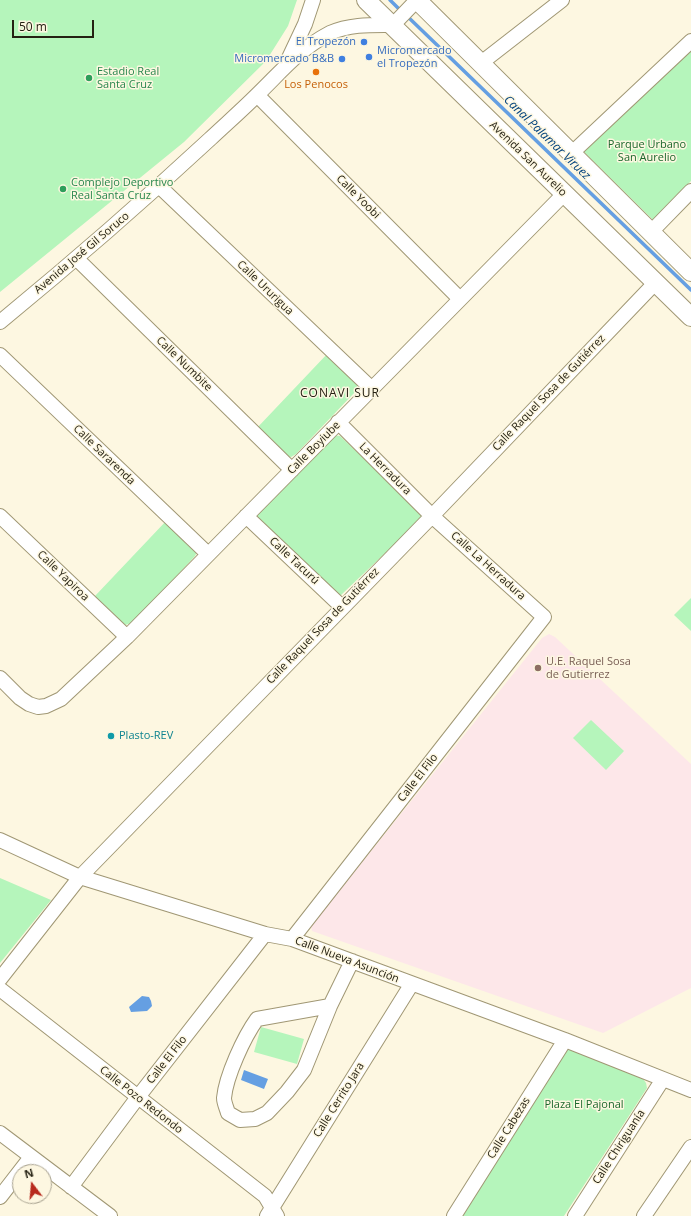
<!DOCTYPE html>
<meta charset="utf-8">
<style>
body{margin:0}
#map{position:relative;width:691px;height:1216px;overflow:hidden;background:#fdf7e1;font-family:"Open Sans",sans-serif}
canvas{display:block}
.north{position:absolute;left:12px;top:1164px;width:40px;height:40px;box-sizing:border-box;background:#fdf7e1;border:1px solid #a7a18f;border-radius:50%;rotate:344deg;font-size:11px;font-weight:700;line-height:16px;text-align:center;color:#252113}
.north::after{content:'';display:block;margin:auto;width:14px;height:18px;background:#b82a1d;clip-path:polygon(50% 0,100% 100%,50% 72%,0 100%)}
.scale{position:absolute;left:12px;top:20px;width:82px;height:18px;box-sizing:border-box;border:2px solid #252113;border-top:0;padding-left:5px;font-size:12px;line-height:14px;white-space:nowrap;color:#252113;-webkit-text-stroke:3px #fdf7e1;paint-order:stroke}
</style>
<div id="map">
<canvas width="691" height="1216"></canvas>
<div class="north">N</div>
<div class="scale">50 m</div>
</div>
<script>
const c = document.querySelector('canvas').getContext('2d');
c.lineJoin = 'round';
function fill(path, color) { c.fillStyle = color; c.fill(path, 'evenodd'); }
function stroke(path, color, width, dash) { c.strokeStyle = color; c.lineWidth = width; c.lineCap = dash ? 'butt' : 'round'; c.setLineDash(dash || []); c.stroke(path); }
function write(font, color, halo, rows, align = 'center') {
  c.font = font + ' "Open Sans",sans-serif'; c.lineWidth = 3; c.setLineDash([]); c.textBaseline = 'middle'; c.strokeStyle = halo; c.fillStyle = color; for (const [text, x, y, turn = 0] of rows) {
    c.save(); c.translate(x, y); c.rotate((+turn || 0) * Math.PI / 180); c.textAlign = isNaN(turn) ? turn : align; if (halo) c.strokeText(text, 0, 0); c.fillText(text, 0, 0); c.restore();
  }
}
const commercial = new Path2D(`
 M549,634L555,637L691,764V988L603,1033L312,931L311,926L542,638Z`);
const green = new Path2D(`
 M0,0H297L288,26L266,61L184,142L0,292Z
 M691,49V181L653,220L583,151Z
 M329,352L358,382L356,391L296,454L291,457L284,456L256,429Z
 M333,435L340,436L421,513V519L340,596L255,515Z
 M167,520L197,552L195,556L135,622L125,625L95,596Z
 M691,598V631L674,615Z
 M591,720L624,751L606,770L573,738Z
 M0,878L51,900L0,963Z
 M261,1027L304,1039L297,1064L254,1052Z
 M571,1048L641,1076L646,1083L647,1088L564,1216H463L563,1053L567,1049Z`);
const water = new Path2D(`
 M142,996L149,997L151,1001L152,1006L147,1011L131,1012L129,1007Z
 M244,1070L268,1079L264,1089L241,1080Z`);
const stream = new Path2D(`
 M390,0L402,12
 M407,16L691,290`);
const minor = new Path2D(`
 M289,58L305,24L313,0
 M481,63L562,0
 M257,95L460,299
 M573,152L691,41
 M159,186L372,389
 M651,232L691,191
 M77,259L292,470
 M0,322C72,263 142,202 210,139C226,124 242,110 257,95C282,71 298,50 330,33C350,24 372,25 393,25L417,0
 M0,355L208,554
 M0,516L127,637
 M246,516L342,607
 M0,678L20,698L29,704L38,707L46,706L61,699L127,637L564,194
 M0,840L80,877L265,934L292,939L565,1040L691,1090
 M292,939L544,617L432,516L338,422
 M0,979L80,877L432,516L656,282
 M0,989L265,1196L277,1216
 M330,1006L257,1019C244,1037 226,1076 224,1098C224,1103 227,1109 228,1113L240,1120L255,1119L267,1113L287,1092L304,1070L330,1006L352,961
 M0,1133L110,1216
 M71,1187L138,1097L265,934
 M0,1197L31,1157
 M267,1216L411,985
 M454,1216L565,1040
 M575,1216L663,1079
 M644,1216L691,1147`);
const major = new Path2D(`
 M366,0L691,317
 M417,0L691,272`);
const markers = [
 [364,42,4,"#3f7fe0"],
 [369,57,4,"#3f7fe0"],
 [342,59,4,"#3f7fe0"],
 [316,72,4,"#e8710a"],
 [89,78,4,"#2e9e5b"],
 [63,189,4,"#2e9e5b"],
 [538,668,4,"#8d6e63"],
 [111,736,4,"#0f9aa8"]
];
const shopNames = [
 ["El Tropezón",356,42],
 ["Micromercado",377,51,"left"],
 ["el Tropezón",377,64,"left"],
 ["Micromercado B&B",334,59]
];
const leisureNames = [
 ["Estadio Real",97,72],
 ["Santa Cruz",97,85],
 ["Complejo Deportivo",71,183],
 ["Real Santa Cruz",71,196]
];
const foodNames = [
 ["Los Penocos",316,85]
];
const parkNames = [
 ["Parque Urbano",647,145],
 ["San Aurelio",647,158],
 ["Plaza El Pajonal",584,1105]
];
const streetNames = [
 ["Avenida San Aurelio",528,159,44],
 ["Calle Yoobi",358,197,45],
 ["Avenida José Gil Soruco",82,253,-40],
 ["Calle Ururigua",265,288,44],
 ["Calle Numbite",184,364,44],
 ["Calle Raquel Sosa de Gutiérrez",549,393,-46],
 ["Calle Boyiube",314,448,-45],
 ["Calle Sararenda",104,455,44],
 ["La Herradura",385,469,45],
 ["Calle Tacurú",294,561,43],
 ["Calle La Herradura",488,566,42],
 ["Calle Yapiroa",63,576,44],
 ["Calle Raquel Sosa de Gutiérrez",323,626,-46],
 ["Calle El Filo",418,778,-52],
 ["Calle Nueva Asunción",347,960,21],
 ["Calle El Filo",167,1060,-52],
 ["Calle Pozo Redondo",141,1100,38],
 ["Calle Cerrito Jara",339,1100,-58],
 ["Calle Cabezas",509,1128,-58],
 ["Calle Chiriguanía",619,1147,-57]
];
const educationNames = [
 ["U.E. Raquel Sosa",546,662],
 ["de Gutierrez",546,675]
];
const cultureNames = [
 ["Plasto-REV",119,736]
];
const waterNames = [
 ["Canal Palamar Viruez",547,138,44]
];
const neighbourhoodNames = [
 ["CONAVI SUR",340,394]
];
fill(commercial, '#fde7e9');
fill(green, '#b5f5bb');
fill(water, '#659fe2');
stroke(stream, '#659fe2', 3.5);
stroke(minor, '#a09774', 16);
stroke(major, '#a09774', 20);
stroke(minor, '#fff', 14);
stroke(major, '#fff', 18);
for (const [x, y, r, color] of markers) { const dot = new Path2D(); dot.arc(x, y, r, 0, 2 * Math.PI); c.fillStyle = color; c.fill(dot); stroke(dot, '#fdf7e1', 1.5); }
write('11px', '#366cbe', '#fdf7e1', shopNames, 'right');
write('11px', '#27864d', '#fdf7e1', leisureNames, 'left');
write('11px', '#c56008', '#fdf7e1', foodNames);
write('11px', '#1b672c', '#fdf7e1', parkNames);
write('11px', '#252113', '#fdf7e1', streetNames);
write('11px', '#785e54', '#fdf7e1', educationNames, 'left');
write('11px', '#0d838f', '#fdf7e1', cultureNames, 'left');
write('italic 12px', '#00417d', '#fdf7e1', waterNames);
c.letterSpacing = '1px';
write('12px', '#252113', '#fdf7e1', neighbourhoodNames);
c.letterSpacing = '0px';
</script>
